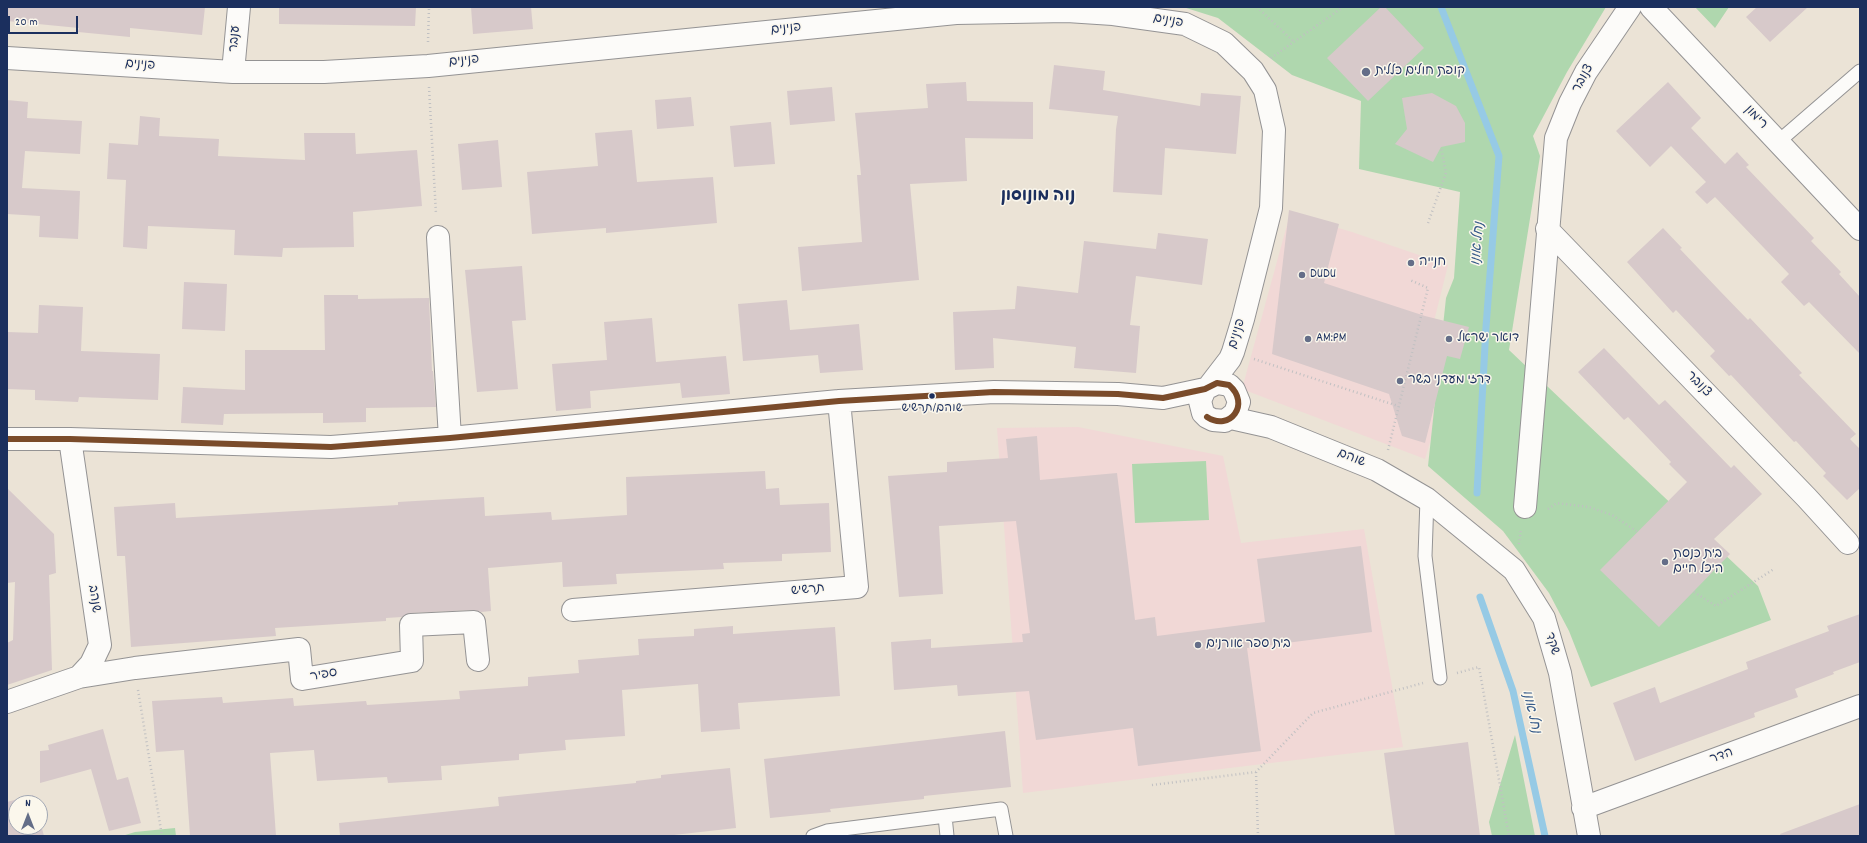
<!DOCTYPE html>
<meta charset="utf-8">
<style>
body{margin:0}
#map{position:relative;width:1867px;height:843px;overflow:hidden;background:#ebe3d6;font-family:Dekko,sans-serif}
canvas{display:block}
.frame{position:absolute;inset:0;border:8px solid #1b2f5e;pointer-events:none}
.north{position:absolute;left:8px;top:795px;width:40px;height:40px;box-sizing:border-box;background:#fbf7ec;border:1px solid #a1a7b3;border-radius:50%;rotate:0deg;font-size:11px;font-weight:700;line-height:16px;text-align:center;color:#1b2f5e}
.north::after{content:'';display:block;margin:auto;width:14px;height:18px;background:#646e88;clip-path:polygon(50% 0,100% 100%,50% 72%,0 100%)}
.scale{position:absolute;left:8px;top:16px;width:70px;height:18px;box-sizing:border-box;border:2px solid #1b2f5e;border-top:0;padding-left:5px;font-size:12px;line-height:14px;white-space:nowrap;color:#1b2f5e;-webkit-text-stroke:3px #fbf7ec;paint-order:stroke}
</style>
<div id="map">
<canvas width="1867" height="843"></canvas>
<div class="frame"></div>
<div class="north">N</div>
<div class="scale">20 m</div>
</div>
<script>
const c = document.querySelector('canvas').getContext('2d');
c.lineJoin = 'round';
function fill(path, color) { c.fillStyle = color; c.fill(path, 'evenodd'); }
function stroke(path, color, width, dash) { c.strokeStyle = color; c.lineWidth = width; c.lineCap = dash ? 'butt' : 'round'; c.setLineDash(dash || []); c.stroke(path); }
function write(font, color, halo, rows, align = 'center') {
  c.font = font + ' Dekko,"Playpen Sans Hebrew",sans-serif'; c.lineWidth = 3; c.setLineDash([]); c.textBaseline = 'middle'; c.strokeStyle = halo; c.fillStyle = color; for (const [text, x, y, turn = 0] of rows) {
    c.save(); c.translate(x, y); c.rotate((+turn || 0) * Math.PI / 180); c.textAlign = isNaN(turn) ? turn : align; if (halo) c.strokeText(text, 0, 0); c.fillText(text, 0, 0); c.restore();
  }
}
const built = new Path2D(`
 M1290,214L1352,232L1448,265L1423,365L1451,371L1425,459L1242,389Z
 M1078,427L1223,456L1241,543L1364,529L1403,747L1023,793L997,428Z`);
const green = new Path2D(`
 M1183,7H1606L1567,72L1533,136L1540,156L1509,350L1758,586L1771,620L1591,687L1569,631L1549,593L1503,531L1428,466L1446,298L1454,278L1460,192L1359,169L1361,101L1292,75L1218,18Z
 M1695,7H1729L1715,28Z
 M1206,461L1209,520L1135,523L1132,464Z
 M1515,735L1535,836H1492L1489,822Z
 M175,828L176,836H122L135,832Z`);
const stream = new Path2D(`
 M1441,7L1499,156L1486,327L1477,493
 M1480,597L1513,691L1545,836`);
const building = new Path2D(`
 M7,7H205L202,35L130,28V37L78,32L79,28L7,21Z
 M279,7H416L415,26L279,24Z
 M471,7H531L533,29L473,34Z
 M1381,7H1385L1424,48L1368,101L1327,58Z
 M1757,7H1808L1770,42L1746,17Z
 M1054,65L1105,71L1103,90L1200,106L1201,93L1241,96L1236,154L1165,148L1162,195L1113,192L1116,129L1118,116L1049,109Z
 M966,82L967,101L1033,102V139L965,138L967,181L910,184L919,280L802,291L798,247L862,242L857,175H861L855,113L928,108L926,84Z
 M1668,82L1701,118L1691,128L1725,164L1737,152L1749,165L1746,167L1814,238L1811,241L1841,272L1839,274L1860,297V354L1809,302L1804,306L1781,282L1789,274L1715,197L1707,204L1695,192L1706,182L1671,146L1650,167L1616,131Z
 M832,87L835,121L790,125L787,91Z
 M1432,93L1456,106L1465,123V142L1441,147L1433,162L1395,144L1407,129L1402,98Z
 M691,97L694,126L657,129L655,100Z
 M7,100L28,102L27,118L82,121L80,154L25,151L22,188L80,191L78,239L39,237L40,216L7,214Z
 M140,116L160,118L159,136L219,139L218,156L305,160L304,133H355L356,154L417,150L422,206L353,212L354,247L283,248L282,257L234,255L235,230L148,226L147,249L123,247L126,180L107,179L109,143L138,145Z
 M771,122L775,164L734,167L730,126Z
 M632,130L637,182L713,177L717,223L606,233V228L532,234L527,172L598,166L595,133Z
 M498,140L502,187L462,190L458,144Z
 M1289,210L1339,224L1324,283L1425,316L1469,327L1460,359L1447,356L1425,443L1402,436L1389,394L1272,354Z
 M1663,228L1682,248L1680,249L1719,290L1748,320L1750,318L1802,373L1799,375L1856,434L1850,439L1860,449V488L1847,500L1823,476L1826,473L1796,441L1794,442L1731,375L1729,376L1710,356L1715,351L1676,310L1673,313L1627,262Z
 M1158,233L1208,239L1202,285L1136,276L1130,325L1140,326L1136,373L1074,368L1076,347L993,338L994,368L955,370L953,312L1015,309L1017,286L1078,293L1084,241L1156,249Z
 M522,266L526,320L512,321L518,389L477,392L465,270Z
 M184,282L227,284L225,331L182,329Z
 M324,295H358V299L429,298L432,371H433L436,407L366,408V422L323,423V413L224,414L223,425L181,423L183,387L245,390V350H325Z
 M787,300L790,330L859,324L863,370L820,373L818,355L743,361L738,304Z
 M39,305L83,307L81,351L160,354L158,400L79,397L78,402L35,400V390L7,389V332L38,333Z
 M652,318L656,362L726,356L730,394L682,398L680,383L590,391L591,408L556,411L552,364L607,360L604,322Z
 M1604,348L1659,405L1665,400L1731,468L1734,465L1762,494L1714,539L1730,554L1659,627L1600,570L1687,482L1669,464L1671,462L1628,417L1624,420L1578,372Z
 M1037,436L1040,480L1117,473L1135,620L1155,617L1157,636L1265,622L1257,559L1361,546L1372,632L1247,648L1261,751L1138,766L1133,728L1036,740L1029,691L958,696L957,685L894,690L891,642L931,639V648L1023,642L1022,634L1030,633L1016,521L939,526L943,594L899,597L888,476L947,472V462L1008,458L1006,439Z
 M765,471L766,489L779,488L780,505L829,503L831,552L782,554V561L723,563L724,569L616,574L617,584L563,587L562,562L488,568L491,611L481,612L473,610L410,613L402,617L386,618V621L275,628L276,636L131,647L125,556H117L114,507L175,503L176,518L398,505V502L484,497L485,516L551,512L552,520L627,515L626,477Z
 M7,488L54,534L56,573L49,575L52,670L7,685V643L13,640L15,582L7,583Z
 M1860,614V662L1833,672L1834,674L1795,689L1798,697L1754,713L1755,717L1635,761L1613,703L1655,687L1660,703L1748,669L1746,662L1829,631L1827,626Z
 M733,626V634L835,627L840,696L738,703L740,729L701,732L698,684L622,690L625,736L565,740L566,750L519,754V760L441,766L442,780L388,783L387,777L317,781L314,750L270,753L276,836H190L184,750L156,752L152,701L222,697L223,703L293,698L294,706L366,701L367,705L460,699L459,691L528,686V677L579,673L578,660L639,655L638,639L694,636V629Z
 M103,729L117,780L128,777L141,823L109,831L91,769L40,783V751L49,750L48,745Z
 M1005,731L1011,787L924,796V799L830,809L831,812L770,818L764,759Z
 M1468,742L1480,836H1395L1384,753Z
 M730,768L736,828L665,836H340L339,823L499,806L498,797L636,783V781L661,778V775Z
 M33,795L35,803H16V827H40V821L44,836H7V802Z
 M1860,804V836H1781L1780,834Z`);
const path = new Path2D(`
 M1257,7L1294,42
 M428,42L429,7
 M1271,58L1343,7
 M429,87L436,214
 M1428,223L1446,173L1441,147
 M1254,359L1398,406
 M1388,450L1428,288L1410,280
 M1548,509L1557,503L1589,507L1612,515L1638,532
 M1519,544L1521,529
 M1694,592L1716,606L1774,569
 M1457,673L1479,667L1509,836
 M138,690L162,836
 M1256,772L1258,836
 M1152,785L1256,772L1313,713L1423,683`);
const lane = new Path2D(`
 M1778,142L1860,71
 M1427,499L1425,556L1440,678
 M945,816L947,836
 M813,836L827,831L1001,809L1006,836`);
const street = new Path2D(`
 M1651,7L1860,229
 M7,58L233,72H324L428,66L956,13L1067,11L1113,14L1185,24L1224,43L1253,71L1265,90L1274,130L1271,208L1243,319L1233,352L1230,359L1210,385
 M233,72L239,7
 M1547,229L1807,498L1848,543
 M438,237L450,438
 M1231,418L1271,427L1377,470L1427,499L1514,570L1544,618L1560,673L1589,836
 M7,439H70L331,447L450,438L839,401L994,392L1118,394L1163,398L1205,389L1217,383L1229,385L1234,390L1239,402L1235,413L1225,421L1213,420L1207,417L1203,413L1200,401L1205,389
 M1525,507L1556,138L1570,103L1586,72L1630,7
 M573,610L857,587L839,401
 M79,677L135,668L299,649L302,679L412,661L411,625L474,622L478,660
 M7,702L79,677L91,664L100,645L70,439
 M1583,808L1860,706`);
const bus1 = new Path2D(`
 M7,439H70L331,447L450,438L839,401L994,392L1118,394L1163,398L1205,389L1217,383L1229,385C1251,404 1230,432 1207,417`);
const markers = [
 [1366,72,5,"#646e88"],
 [1411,263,4,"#646e88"],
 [1302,275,4,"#646e88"],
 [1308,339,4,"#646e88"],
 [1449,339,4,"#646e88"],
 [1400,381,4,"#646e88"],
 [932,396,3.5,"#1b2f5e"],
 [1665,562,4,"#646e88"],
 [1198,645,4,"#646e88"]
];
const busNames = [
 ["שוהם/תרשיש",932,409]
];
const streetNames = [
 ["פנינים",1168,22,10],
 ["פנינים",786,30,-6],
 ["ענבר",236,39,-85],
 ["פנינים",464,62,-6],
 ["פנינים",140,66,4],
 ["צנובר",1584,79,-61],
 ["רימון",1755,118,47],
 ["פנינים",1238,334,-73],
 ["צנובר",1698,385,46],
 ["שוהם",1351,459,22],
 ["תרשיש",808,591,-5],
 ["שנהב",93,599,82],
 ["שקד",1551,644,74],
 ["ספיר",324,676,-10],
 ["הדר",1722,757,-20]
];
const poiNames = [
 ["קופת חולים כללית",1375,72],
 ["חנייה",1419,263],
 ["DUDU",1310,275],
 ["AM:PM",1316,339],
 ["דואר ישראל",1457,339],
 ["דרזי מעדני בשר",1408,381],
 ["בית כנסת",1673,555],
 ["היכל חיים",1673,570],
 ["בית ספר אורנים",1206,645]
];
const waterNames = [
 ["נחל אונו",1479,244,-85],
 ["נחל אונו",1530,712,77]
];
const districtNames = [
 ["נוה מונוסון",1038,198]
];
fill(built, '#f1d8d6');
fill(green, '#afd7ae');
stroke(stream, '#96cae5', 7);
fill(building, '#d7c9ca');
stroke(lane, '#949394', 15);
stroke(street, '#949394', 24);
stroke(path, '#c0c0c2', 2.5, [1, 3]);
stroke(lane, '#fcfbf9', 13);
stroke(street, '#fcfbf9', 22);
stroke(bus1, '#7a4b2a', 6);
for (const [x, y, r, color] of markers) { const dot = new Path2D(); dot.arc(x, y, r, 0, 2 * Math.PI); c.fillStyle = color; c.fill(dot); stroke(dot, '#fbf7ec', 1.5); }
write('12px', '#1b2f5e', '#fbf7ec', busNames);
write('13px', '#1b2f5e', '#fbf7ec', streetNames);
write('13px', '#1b2f5e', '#fbf7ec', poiNames, 'left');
write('italic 14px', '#355a89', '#fbf7ec', waterNames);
write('bold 17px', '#1b2f5e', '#fbf7ec', districtNames);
</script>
